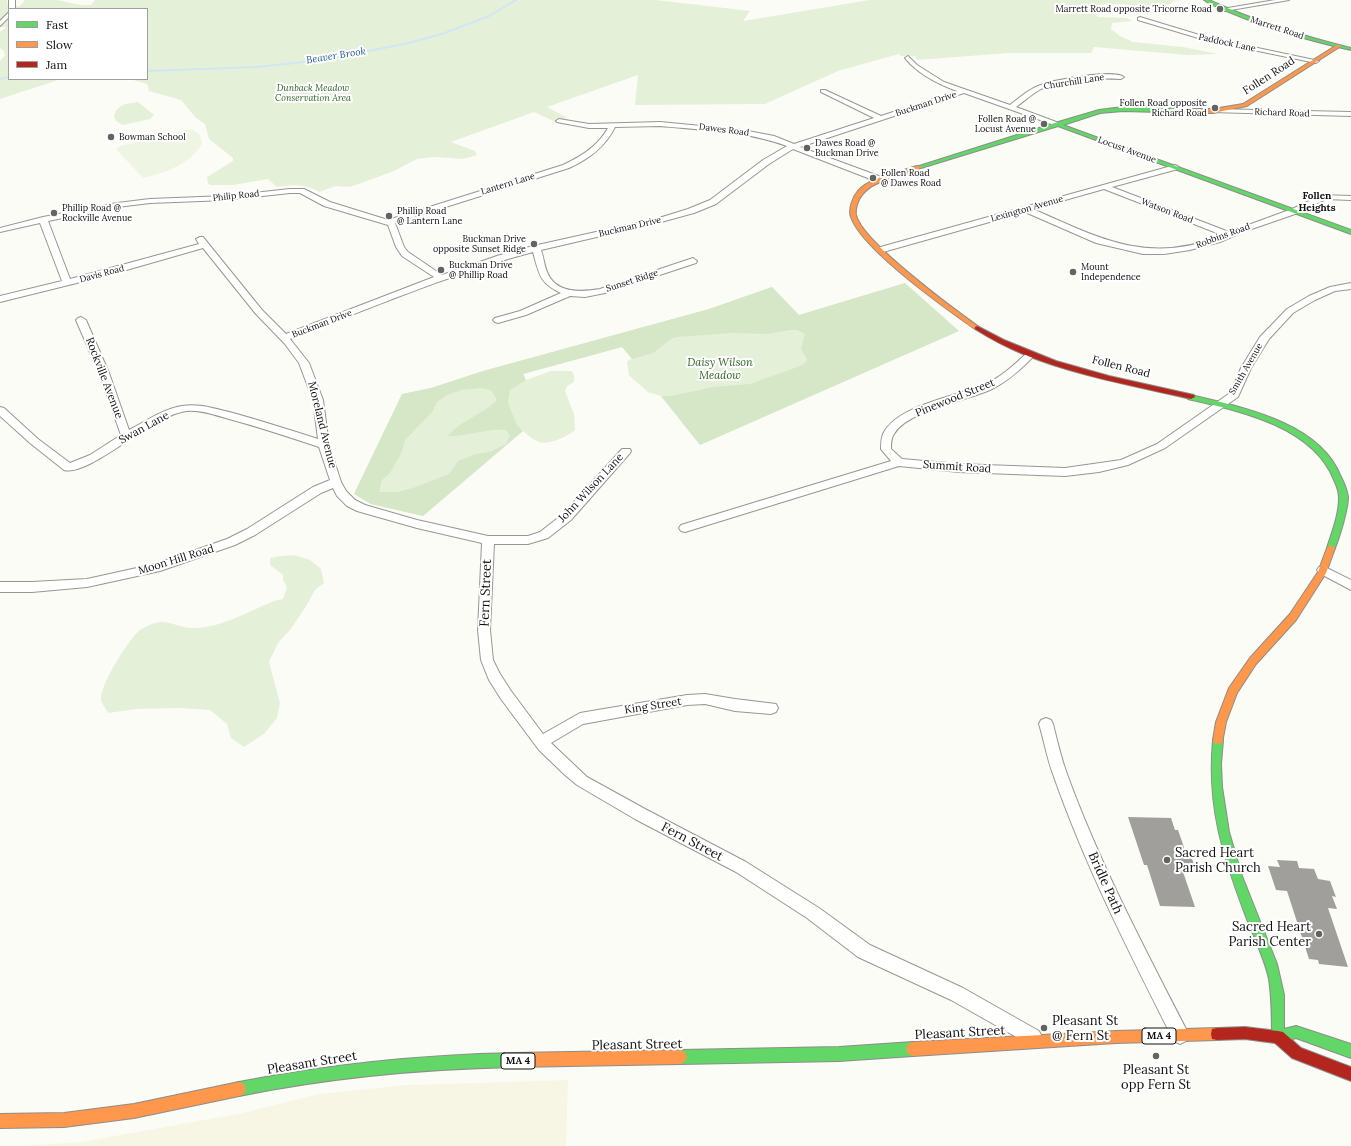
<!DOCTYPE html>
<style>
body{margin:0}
#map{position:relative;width:1351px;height:1146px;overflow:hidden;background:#fcfcf7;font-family:Lora,serif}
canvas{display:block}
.legend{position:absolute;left:8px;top:8px;width:140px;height:72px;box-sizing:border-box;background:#fff;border:1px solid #9f9f9f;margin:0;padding:5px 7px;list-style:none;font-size:12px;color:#101010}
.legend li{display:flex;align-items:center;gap:8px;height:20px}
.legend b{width:20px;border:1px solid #9f9f9f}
</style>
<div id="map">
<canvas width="1351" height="1146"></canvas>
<ul class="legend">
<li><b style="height:5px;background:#63d668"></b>Fast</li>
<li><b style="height:5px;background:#ff974d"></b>Slow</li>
<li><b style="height:5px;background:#b3261e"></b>Jam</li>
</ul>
</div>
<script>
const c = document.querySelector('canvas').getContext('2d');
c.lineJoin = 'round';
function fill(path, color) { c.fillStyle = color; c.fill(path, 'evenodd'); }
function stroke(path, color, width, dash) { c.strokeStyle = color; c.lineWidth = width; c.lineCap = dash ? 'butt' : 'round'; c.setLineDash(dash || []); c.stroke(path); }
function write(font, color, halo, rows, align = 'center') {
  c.font = font + ' Lora,serif'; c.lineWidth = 4; c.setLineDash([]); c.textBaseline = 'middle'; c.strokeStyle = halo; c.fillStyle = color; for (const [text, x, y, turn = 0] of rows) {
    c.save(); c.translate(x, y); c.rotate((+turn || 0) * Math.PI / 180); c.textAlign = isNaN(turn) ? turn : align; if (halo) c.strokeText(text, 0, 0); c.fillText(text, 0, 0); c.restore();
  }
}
const farmland = new Path2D(`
 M568,1080L566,1146H20L81,1142L243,1113L318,1094L407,1085Z`);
const green = new Path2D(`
 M0,0H7L8,6H20L25,0C35,0 47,0 57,0C70,2 77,6 91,5L95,0H656L750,11L743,21L869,0H1183L1172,1L1171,4C1158,8 1145,5 1133,5C1119,4 1102,4 1088,6L1098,17L1127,18L1132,21L1112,23L1111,29L1120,36L1133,42L1183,47L1218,54L1187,55L1094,47L1091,53H1009L917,60L915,56H901L899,54L838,71L765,104L635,105L638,75L547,107L566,117L560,124L534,112L451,142L475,151L477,155L463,159L434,157L417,159L394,171L350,187L336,186L319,192C306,184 292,185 277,187L268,179L233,185H210L208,183L207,177L233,161V158L209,139L205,124L196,118L181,100L149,91L147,84L130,79H147V9H9V79H61L0,99V61L5,55L4,51L0,48V32L7,27H0Z
 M138,102L154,115L150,119L123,125L116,121L114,116C118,103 127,104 138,102Z
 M905,283L959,331L700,445L661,396L648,392L634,380L629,375L627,362L632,358L622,347L523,374L526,380L551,371H572L574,376V382L567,386L565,391L574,414L575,430C567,437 549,445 539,442C533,440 528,435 523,431L423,516L371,504L354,494L402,394L431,388L483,371L709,309L772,287L799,315Z
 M295,555L310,560L321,569L324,583L315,590L305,608L290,630L278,643L269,662L280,703L277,718L264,734L244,747L231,738L227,724L210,710L181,708L137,709L108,713C106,709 102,704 101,700C99,687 128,640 139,631C142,628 151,624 155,623C169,619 180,629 194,628C221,628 249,611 274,601L283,599L287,587L283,580V575L270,565V558L280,556Z`);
const forest = new Path2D(`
 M905,283L959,331L700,445L661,396H671L713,387L750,384L800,366L806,362L807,359L801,349L805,334L797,330H790L767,334L732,333L677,337L671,339L653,353L632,359L622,347L523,374L526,380L510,390L508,403L517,425L523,431L423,516L371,504L354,494L402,394L431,388L483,371L709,309L772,287L799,315ZM480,388L491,390L497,400C482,415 461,420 448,436C467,437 486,428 506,430L510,436L506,444L490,452L476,454L458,461L449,474L416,487L398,492H379L382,480L390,473L401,454L405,440L432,412L437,402L447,395L461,390Z`);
const pitch = new Path2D(`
 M191,129L200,135L202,144C189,165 166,172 143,178L116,149L120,146Z`);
const stream = new Path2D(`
 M147,71L257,67L323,60L409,43L445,33L489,16L516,0
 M0,79L9,77`);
const building = new Path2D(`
 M1128,817L1171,818L1175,830H1178L1187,856H1191L1197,873L1183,872L1195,907L1160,906L1147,865H1144Z
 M1277,860L1297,861L1299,868L1314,869L1318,879L1330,881L1336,897L1332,896L1337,909L1328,908L1348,967L1319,964L1318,960L1309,959L1287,891L1276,890L1268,866L1280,867Z`);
const street = new Path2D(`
 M9,0H15V9H9Z
 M1275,0H1289L1225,11L1222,9Z
 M9,12V17L0,26V21Z
 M1140,17L1206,37L1319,61L1316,63L1205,40L1138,20V18Z
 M908,56L917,65L944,82L1010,105C1019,98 1028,90 1038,86C1052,80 1113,69 1124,77L1121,79C1095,78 1065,78 1041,89C1032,94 1024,101 1016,107L1059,123V125L1057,126L964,93L800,147L884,178V182H878L793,149L769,164L716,204L694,213L661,222L541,250C544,258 544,266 548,274C557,294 583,292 600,289L693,258L697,261L696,263L605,293L585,297L570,296L526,315L498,323L495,322L493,320L495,318L520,311L561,293C539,283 539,273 533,252C450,274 371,308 290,339L309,363L323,400L329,445L341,482L346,491L355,500L365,505L417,520L488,536H528L540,532L563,514L622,449H630L631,451L630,453L571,520L548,538L528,544H494L490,630L493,660L500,674L511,691L543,734L580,713L687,695L705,694L735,699L776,704L778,708L776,712L771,714L735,711L705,704L687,705L583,724L551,743L587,777L645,809L746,862L819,908L870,945L963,988L1039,1031L1042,1037L1039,1043L1033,1046L1027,1043L951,1000L858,957L807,918L736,872L635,819L577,785L565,775L539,750L501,699L489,680L481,660L478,630L482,543L417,528L357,511L347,506L337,496L333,488L321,493L255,535L235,545L160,571L87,587L32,592H0V582H32L87,579L155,564L227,539L247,529L313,487L330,480L319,447C289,437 259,427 229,419C215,415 201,410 187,411C153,414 90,477 64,470L30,443L0,416V407L4,408L38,439L70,463L90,455L121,435L99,373L76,320L78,318L81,317L86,320L109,373L129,430C146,421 163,409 182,406C199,403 216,409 233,413C262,421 290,430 318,439L313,400L299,363L285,344L256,314L203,248L109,275L0,302V296L62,281L40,223L0,232V228L43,217L117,203L150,199L226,196L290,189H304L330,202L388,220L563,165C582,156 598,146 608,128H589L557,122L556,121L559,119L589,124L660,122L743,130L774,136L794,144L874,118L821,92V90H825L881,116L957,91C938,84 918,74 905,58ZM660,126C703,130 746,131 787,146L763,160L710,200L688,209L659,218L533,246L497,256L442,275L408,252L404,247L395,223L569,168C589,159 605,147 615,127ZM290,193H300L324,206L388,225L396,247L402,256L434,277L286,334L262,310L203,237H200L196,239L199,244L70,279L48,221L117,207L150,203L226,200Z
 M1213,109L1351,112V116L1211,112L1210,111Z
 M1175,165L1179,167L1178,169L1112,187L1229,232L1292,209L1322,195L1351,196V200L1326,199L1298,213L1243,232L1220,242L1190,250L1164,254H1143L1096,243L1025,212L883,252L880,253L876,250L877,248ZM1104,189L1222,235C1150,266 1098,238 1033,209Z
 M1351,283V289L1335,291L1315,300L1293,313L1269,339L1251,368L1238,397L1165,448L1128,465L1099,472L1065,476L959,472L899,466L685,532L681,531L679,528L681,525L891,461L881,449C881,444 881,439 883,434C897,405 955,397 983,385C1000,378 1013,366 1027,353L1030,352L1035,355L1033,357C1020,370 1007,382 990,390C965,401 907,411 894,434C891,438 891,444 891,449L902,459L959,464L1065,468L1121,460L1157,444L1230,393L1241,368L1260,337L1287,309L1309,296L1330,287Z
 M1323,566L1351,580V590L1319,573L1317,570L1319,567Z
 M1046,718L1051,720L1053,724C1057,740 1061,758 1067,774C1099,862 1143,945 1186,1029L1189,1035L1186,1041L1180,1044L1174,1041C1130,954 1085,866 1053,774C1047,758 1044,740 1039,724L1041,720Z`);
const fast = new Path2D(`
 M1204,0H1209C1255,21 1302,36 1351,48V50C1311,41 1272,30 1234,14C1224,10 1213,6 1204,0Z
 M1123,107L1195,109L1198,111L1195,113L1123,111L1100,113L1063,125L1351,230V234L1058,126L921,168L916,167L1055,123L1099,110Z
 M1188,395H1191C1241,407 1320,422 1341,477C1344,483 1347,490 1348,497C1348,506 1345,515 1343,524C1340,533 1338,542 1334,550L1331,551L1327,548C1332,532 1339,515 1339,498C1339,492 1337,486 1334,480C1313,426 1239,411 1188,399Z
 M1218,736L1222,737L1223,740L1221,764L1222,787L1229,832L1242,876L1277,964L1284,995V1029L1296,1026L1351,1044V1058L1296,1038L1278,1043L1273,1042L1272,1037C1272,1018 1272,998 1269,979C1264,956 1253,936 1245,914C1222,853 1207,806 1213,740L1214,737Z
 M913,1042L918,1044L920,1049L918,1054L913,1056L839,1061L680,1064L675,1062L673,1057L675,1052L680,1050L839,1047Z
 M515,1053L520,1055L522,1060L520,1065L515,1067C421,1069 332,1077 239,1096L234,1094L232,1089L234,1084L239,1082C331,1064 421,1055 515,1053Z`);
const slow = new Path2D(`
 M1337,45L1341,46L1247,106L1213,113H1195L1192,111L1195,109H1213L1243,104Z
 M917,166L922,167C905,179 875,177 862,195C858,199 855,209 856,215C861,241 955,310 979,327V329H975C945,308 862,249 851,217C848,209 853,197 858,191C870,177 900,172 917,166Z
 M1331,545L1335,548L1326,573L1296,620L1256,664L1237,693L1226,722L1222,743L1218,744L1214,743L1213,740L1216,722L1229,688L1250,658L1290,614L1318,572L1327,548Z
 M1217,1028L1222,1029L1223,1034L1222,1039L1217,1040L1116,1043L913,1056L908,1054L906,1049L908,1044L913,1042L1116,1031Z
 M680,1050L685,1052L687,1057L685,1062L680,1064L515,1067L510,1065L508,1060L510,1055L515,1053Z
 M239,1082L244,1084L246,1089L244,1094L239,1096L134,1118L64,1127L0,1128V1114L64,1113L134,1104Z`);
const jam = new Path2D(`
 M977,326L1004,340L1056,361L1109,376L1194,395L1195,397L1191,399C1135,386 1077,376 1023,354C1006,347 991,339 975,329V327Z
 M1245,1027L1278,1031L1283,1032L1301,1048L1351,1067V1081L1292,1058L1275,1043L1245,1039L1217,1040L1212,1039L1211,1034L1212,1029L1217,1028Z`);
const markers = [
 [1220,9,4,"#636361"],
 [1215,108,4,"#636361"],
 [1044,124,4,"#636361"],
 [111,137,4,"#636361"],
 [807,148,4,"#636361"],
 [873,178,4,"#636361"],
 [54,213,4,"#636361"],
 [389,216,4,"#636361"],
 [534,244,4,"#636361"],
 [441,270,4,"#636361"],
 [1073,272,4,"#636361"],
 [1167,860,4,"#636361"],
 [1319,934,4,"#636361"],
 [1044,1028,4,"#636361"],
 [1156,1056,4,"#636361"]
];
const farPoinames = [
 ["Marrett Road opposite Tricorne Road",1212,9,"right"],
 ["Follen Road opposite",1207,103,"right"],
 ["Richard Road",1207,113,"right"],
 ["Follen Road @",1036,119,"right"],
 ["Locust Avenue",1036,129,"right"],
 ["Bowman School",119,137],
 ["Dawes Road @",815,143],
 ["Buckman Drive",815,153],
 ["Follen Road",881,173],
 ["@ Dawes Road",881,183],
 ["Phillip Road @",62,208],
 ["Rockville Avenue",62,218],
 ["Phillip Road",397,211],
 ["@ Lantern Lane",397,221],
 ["Buckman Drive",526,239,"right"],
 ["opposite Sunset Ridge",526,249,"right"],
 ["Buckman Drive",449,265],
 ["@ Phillip Road",449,275],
 ["Mount",1081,267],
 ["Independence",1081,277]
];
const farStreetnames = [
 ["Marrett Road",1277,28,18],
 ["Paddock Lane",1227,43,12],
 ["Churchill Lane",1074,82,-9],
 ["Buckman Drive",926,104,-18],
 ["Richard Road",1282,113,2],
 ["Dawes Road",724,130,7],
 ["Locust Avenue",1127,150,20],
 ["Lantern Lane",508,184,-17],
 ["Philip Road",236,196,-6],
 ["Lexington Avenue",1027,209,-16],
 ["Watson Road",1167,211,21],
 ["Buckman Drive",630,227,-13],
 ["Robbins Road",1223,236,-20],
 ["Davis Road",102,274,-15],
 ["Sunset Ridge",632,281,-18],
 ["Buckman Drive",322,324,-21],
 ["Smith Avenue",1246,369,-60]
];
const farParknames = [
 ["Dunback Meadow",313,88],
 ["Conservation Area",313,98]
];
const farWaternames = [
 ["Beaver Brook",336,56,-9]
];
const farNeighbourhoodnames = [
 ["Follen",1317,196],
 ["Heights",1317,208]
];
const shields = [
 [1159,1036,34],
 [518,1061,34]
];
const shieldNames = [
 ["MA 4",1159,1036],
 ["MA 4",518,1061]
];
const streetNames = [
 ["Follen Road",1269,76,-33],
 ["Follen Road",1121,367,14],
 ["Rockville Avenue",104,378,69],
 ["Pinewood Street",955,398,-22],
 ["Moreland Avenue",322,425,76],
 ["Swan Lane",144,428,-29],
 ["Summit Road",957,467,4],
 ["John Wilson Lane",591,488,-47],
 ["Moon Hill Road",176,560,-17],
 ["King Street",653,706,-9]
];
const parkNames = [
 ["Daisy Wilson",720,363],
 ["Meadow",720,376]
];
const nearStreetnames = [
 ["Fern Street",486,593,-88],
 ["Fern Street",692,842,28],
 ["Bridle Path",1105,883,66],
 ["Pleasant Street",960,1033,-3],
 ["Pleasant Street",637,1045,-1],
 ["Pleasant Street",312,1063,-9]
];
const nearPoinames = [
 ["Sacred Heart",1175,853],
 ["Parish Church",1175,868],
 ["Sacred Heart",1311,927,"right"],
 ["Parish Center",1311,942,"right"],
 ["Pleasant St",1052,1021],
 ["@ Fern St",1052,1036],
 ["Pleasant St",1156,1070,"center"],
 ["opp Fern St",1156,1085,"center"]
];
fill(farmland, '#f7f6e5');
fill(green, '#e5f0d9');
fill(forest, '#d6e7c8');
fill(pitch, '#eef5e2');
stroke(stream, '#d0e6f3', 2);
fill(building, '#a09f9c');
stroke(street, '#969694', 2);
stroke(fast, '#8d8d8b', 2);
stroke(slow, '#8d8d8b', 2);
stroke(jam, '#8d8d8b', 2);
fill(street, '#fffffe');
fill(fast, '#63d668');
fill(slow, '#ff974d');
fill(jam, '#b3261e');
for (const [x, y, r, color] of markers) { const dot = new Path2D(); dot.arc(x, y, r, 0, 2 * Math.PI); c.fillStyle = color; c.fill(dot); stroke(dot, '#fff', 1.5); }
write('9px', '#101010', '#fff', farPoinames, 'left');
write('9px', '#101010', '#fff', farStreetnames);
write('italic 9px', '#2f6325', '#fff', farParknames);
write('italic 10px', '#236098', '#fff', farWaternames);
write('bold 10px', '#101010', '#fff', farNeighbourhoodnames);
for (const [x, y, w] of shields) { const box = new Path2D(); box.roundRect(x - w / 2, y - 8, w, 16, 3); c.fillStyle = '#fff'; c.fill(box); stroke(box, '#101010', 1); }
write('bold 10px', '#101010', null, shieldNames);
write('11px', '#101010', '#fff', streetNames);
write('italic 11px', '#2f6325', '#fff', parkNames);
write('13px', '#101010', '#fff', nearStreetnames);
write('13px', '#101010', '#fff', nearPoinames, 'left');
</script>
